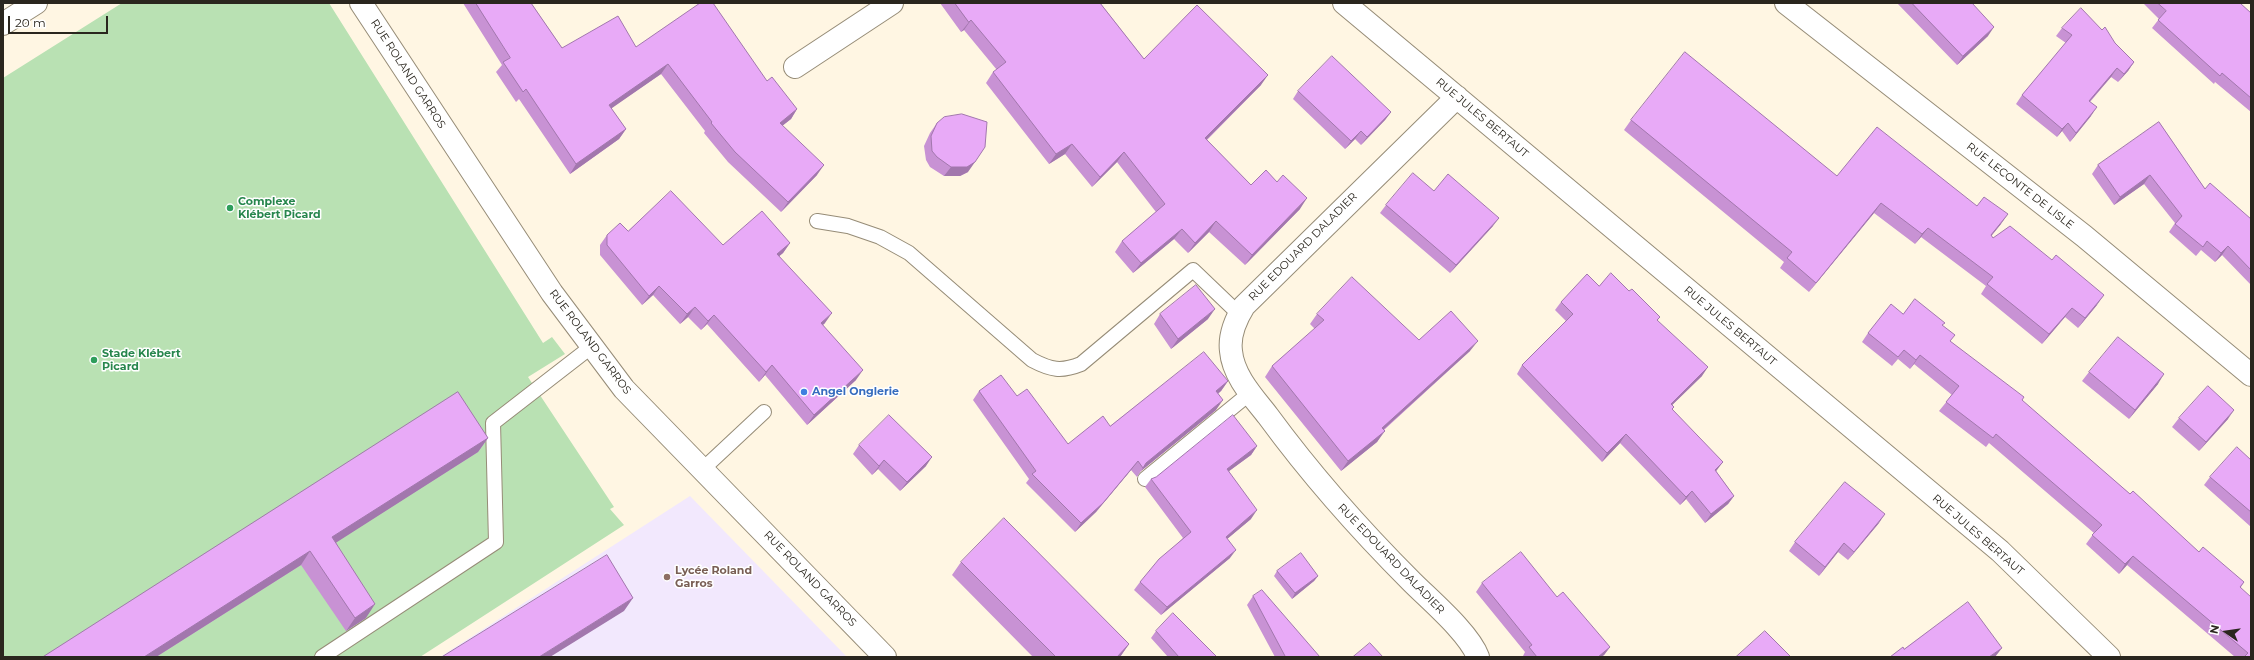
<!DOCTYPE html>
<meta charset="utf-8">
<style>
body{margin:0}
#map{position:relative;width:2254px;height:660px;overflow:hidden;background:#fff6e3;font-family:Montserrat,sans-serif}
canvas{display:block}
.frame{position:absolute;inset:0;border:4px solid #2a261e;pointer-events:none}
.north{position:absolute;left:2206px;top:612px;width:40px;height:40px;-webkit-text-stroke:3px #fff;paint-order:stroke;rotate:283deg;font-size:11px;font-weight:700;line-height:16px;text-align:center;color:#2a261e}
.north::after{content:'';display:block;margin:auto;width:14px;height:18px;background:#2a261e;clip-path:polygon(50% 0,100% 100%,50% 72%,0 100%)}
.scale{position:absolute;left:8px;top:16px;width:100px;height:18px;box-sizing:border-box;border:2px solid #2a261e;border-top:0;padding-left:5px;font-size:12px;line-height:14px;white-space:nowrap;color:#2a261e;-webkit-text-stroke:3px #fff;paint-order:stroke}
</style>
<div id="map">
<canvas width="2254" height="660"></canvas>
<div class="frame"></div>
<div class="north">N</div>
<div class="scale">20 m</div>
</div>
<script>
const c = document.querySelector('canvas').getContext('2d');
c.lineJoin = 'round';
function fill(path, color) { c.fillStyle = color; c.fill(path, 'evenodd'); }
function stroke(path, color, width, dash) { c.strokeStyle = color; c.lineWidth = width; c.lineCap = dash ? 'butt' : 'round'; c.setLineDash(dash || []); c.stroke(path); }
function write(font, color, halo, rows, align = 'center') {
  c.font = font + ' Montserrat,sans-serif'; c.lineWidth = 3; c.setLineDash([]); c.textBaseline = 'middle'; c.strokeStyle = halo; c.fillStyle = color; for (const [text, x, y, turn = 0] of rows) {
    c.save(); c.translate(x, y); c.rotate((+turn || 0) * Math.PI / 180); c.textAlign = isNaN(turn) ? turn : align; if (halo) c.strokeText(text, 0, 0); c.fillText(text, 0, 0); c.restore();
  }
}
const education = new Path2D(`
 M690,496L847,657H440Z`);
const green = new Path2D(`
 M122,3H329L543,343L552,337L565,354L528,377L614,507L610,509L624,525L420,657H3V78Z`);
const lane = new Path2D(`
 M817,221L848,226L880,237L909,253L1032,360C1051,370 1061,372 1081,364L1193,270L1239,314
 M703,469L764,412
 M1145,479L1250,393
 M322,657L496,542L493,423L591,347`);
const street = new Path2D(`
 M361,3L552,293L624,389L885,657
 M1344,3L2000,551L2109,657
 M1786,3L2084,236L2251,375
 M3,24L36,3
 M795,67L892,3
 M1457,97L1244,306C1236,319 1229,336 1231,351C1233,376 1254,398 1268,416C1312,476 1360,530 1412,582C1431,601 1469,633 1478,657`);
const wall = new Path2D(`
 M463,3H531L562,48L636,47L767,81L797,109L791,119L782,126L817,175L781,212L728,162L704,133L705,131L661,74L611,108L626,129L619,139L570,174L519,99L516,102L496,72L502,65Z
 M940,3H1102L1101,4L1144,59L1261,85L1207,140L1251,185L1300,209L1245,265L1209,232L1188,253L1174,239L1133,273L1115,252L1122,241L1156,212L1117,162L1092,187L1065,154L1049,164L986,83L993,72L997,70L964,30L961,32Z
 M1897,3H1972L1988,36L1957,65Z
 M2143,3H2240L2251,13V112L2215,82L2214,84L2152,28L2159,19Z
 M2062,28L2115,43L2134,62L2128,71L2118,82L2111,77L2090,102L2091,116L2070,142L2062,131L2057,137L2016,104L2022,95L2066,43L2056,36Z
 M1298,91L1391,112L1385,120L1361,145L1355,139L1345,149L1293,99Z
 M1631,120L1837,176L1977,206L2001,224L1991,236L1993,238L2097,305L2078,328L2065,317L2042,344L1981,294L1986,286L1921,237L1915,244L1874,213L1809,292L1780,268L1784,262L1624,130Z
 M2159,122L2205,189L2251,219V285L2222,255L2215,262L2201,250L2196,256L2169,232L2175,223L2144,184L2114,205L2092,174L2098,165Z
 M937,123L968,172L960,176H944L930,167L926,160L924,146L930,133Z
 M1434,191L1493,226L1450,273L1380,213L1386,205Z
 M628,231L723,245L790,243L783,253L779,256L825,323L823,325L856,380L807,425L765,375L759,382L707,324L701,330L688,317L680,324L653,295L642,305L600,255V245L607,235Z
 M1599,286L1629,291L1660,317L1657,321L1702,376L1672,405L1673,410L1717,470L1716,471L1734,496L1728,504L1705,523L1686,499L1680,505L1620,443L1602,462L1517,374L1522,365L1566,321L1555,310L1561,302Z
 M1160,314L1208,319L1171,349L1154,324Z
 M1317,314L1419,340L1470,351L1384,430L1377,442L1341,471L1265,377L1272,366L1315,329L1310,324Z
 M1903,314L1942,326L1950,341L2022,401L2130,494L2199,552L2244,582L2241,587L2251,657H2235L2127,565L2119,574L2086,544L2094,533L1989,443L1986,447L1939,411L1952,395L1914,364L1910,369L1898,359L1892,366L1862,342L1868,333Z
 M2089,372L2158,384L2129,419L2082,381Z
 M1228,381L1221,391L1218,394L1216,410L1141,471L1137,477L1131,470L1096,512L1075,532L1026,483L1029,479L973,400L979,391L1017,396L1068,444L1110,426Z
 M2179,418L2228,419L2199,451L2172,427Z
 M488,438L478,452L336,542L366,618L346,631L301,565L156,657H43Z
 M859,445L926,466L900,491L878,469L872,475L853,454Z
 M1257,446L1251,455L1229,471L1251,519L1227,539L1230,558L1161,615L1134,590L1140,582L1183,538L1145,487L1151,479Z
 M2251,460V527L2204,485L2210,477Z
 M1879,523L1848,560L1838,552L1819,576L1789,551L1795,542Z
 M961,562L1129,644L1120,657H1033L952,575Z
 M1277,571L1318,576L1314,581L1292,599L1274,576Z
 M1482,583L1557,597L1610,647L1604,655L1601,657H1524L1523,656L1525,652L1476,592Z
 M1253,596L1320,657H1275L1247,605Z
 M1156,631L1217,657H1168L1151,638Z`);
const shadedWall = new Path2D(`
 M971,20L964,30L961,32L969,22Z
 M1994,27L1988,36L1957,65L1963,56Z
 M2134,62L2128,71L2118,82L2124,74Z
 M668,64L661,74L602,115L609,105Z
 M2117,68L2111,77L2083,109L2089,101Z
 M1268,75L1261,85L1198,148L1205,138Z
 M2097,107L2091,116L2070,142L2076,133Z
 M797,109L791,119L773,133L780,123Z
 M1391,112L1385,120L1361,145L1367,137Z
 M2068,123L2062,131L2057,137L2062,129Z
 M626,129L619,139L570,174L576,164Z
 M1361,131L1355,139L1345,149L1351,141Z
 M1072,144L1065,154L1049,164L1056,154Z
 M1124,152L1117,162L1092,187L1100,177Z
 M975,162L968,172L960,176H944L951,167Z
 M824,165L817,175L781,212L788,202Z
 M2150,175L2144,184L2114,205L2120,197Z
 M1307,198L1300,209L1245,265L1252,255Z
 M1881,203L1874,213L1809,292L1816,283Z
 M2008,214L2001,224L1984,245L1991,235Z
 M1499,218L1493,226L1450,273L1456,265Z
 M1216,221L1209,232L1188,253L1195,243Z
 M1928,228L1921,237L1915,244L1922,234Z
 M1182,229L1174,239L1133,273L1141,263Z
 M790,243L783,253L770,264L777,254Z
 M2228,246L2222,255L2215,262L2221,253Z
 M659,286L653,295L642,305L649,296Z
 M2104,295L2097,305L2078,328L2085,318Z
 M695,307L688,317L680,324L687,314Z
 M2072,308L2065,317L2042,344L2049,334Z
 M1215,309L1208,319L1171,349L1178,339Z
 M832,313L825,323L814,333L821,323Z
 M714,315L707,324L701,330L708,321Z
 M1478,341L1470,351L1374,438L1382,428Z
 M1920,355L1914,364L1910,369L1916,360Z
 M772,365L765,375L759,382L766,372Z
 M1708,367L1702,376L1665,412L1671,404Z
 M863,370L856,380L807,425L814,415Z
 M2164,374L2158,384L2129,419L2135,410Z
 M1228,381L1221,391L1209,400L1216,391Z
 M1223,400L1216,410L1141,471L1146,463Z
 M2234,410L2228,419L2199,451L2206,442Z
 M1385,431L1377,442L1341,471L1348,461Z
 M1626,434L1620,443L1602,462L1607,453Z
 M488,438L478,452L323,551L332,537Z
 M1257,446L1251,455L1221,477L1227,469Z
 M932,457L926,466L900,491L907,482Z
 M884,460L878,469L872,475L879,466Z
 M1138,461L1131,470L1096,512L1075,532L1081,523Z
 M1723,462L1717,470L1709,478L1715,470Z
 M1692,491L1686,499L1680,505L1686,497Z
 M1734,496L1728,504L1705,523L1711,514Z
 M1257,510L1251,519L1220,545L1226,537Z
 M1885,514L1879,523L1848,560L1854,552Z
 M1844,543L1838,552L1819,576L1825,567Z
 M1236,550L1230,558L1161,615L1167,607Z
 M310,551L301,565L156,657H144Z
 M2133,556L2127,565L2119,574L2125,564Z
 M1318,576L1314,581L1292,599L1295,593Z
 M633,598L624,611L550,657H539Z
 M375,604L366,618L346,631L355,618Z
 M1129,644L1120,657H1117Z
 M1610,647L1604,655L1601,657H1598Z
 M2002,648L1995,657H1989Z`);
const building = new Path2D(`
 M476,3H531L562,48L618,16L636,47L700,3H713L767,81L772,77L797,109L780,123L824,165L788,202L735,152L711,123L712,122L668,64L609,105L626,129L576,164L526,89L523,92L503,62L510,58Z
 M955,3H1100L1144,59L1197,5L1268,75L1205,138L1251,185L1266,170L1277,182L1283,175L1307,198L1252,255L1216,221L1195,243L1182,229L1141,263L1122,241L1165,204L1124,152L1100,177L1072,144L1056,154L993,72L1006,62L971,20L969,22Z
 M1912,3H1972L1994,27L1963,56Z
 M2158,3H2240L2251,13V98L2222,73L2220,76L2158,20L2166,11Z
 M2081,8L2102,30L2105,27L2115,43L2134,62L2124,74L2117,68L2089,101L2097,107L2076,133L2068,123L2062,129L2022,95L2072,35L2062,28Z
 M1685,52L1837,176L1877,127L1977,206L1984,197L2008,214L1991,235L1993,238L2010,226L2052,260L2056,255L2104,295L2085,318L2072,308L2049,334L1987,284L1993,277L1928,228L1922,234L1881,203L1816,283L1787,258L1792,252L1631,120Z
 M1332,56L1391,112L1367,137L1361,131L1351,141L1298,91Z
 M962,114L987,122L985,147L975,162L967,167H951L937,157L932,151L931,136L937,123L944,117Z
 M2159,122L2205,189L2210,183L2251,219V270L2228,246L2221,253L2207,241L2203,247L2175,224L2182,216L2150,175L2120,197L2098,165Z
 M1413,173L1434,191L1448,174L1499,218L1456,265L1386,205Z
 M671,191L723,245L762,211L790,243L777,254L832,313L821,323L863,370L814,415L772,365L766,372L714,315L708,321L695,307L687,314L659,286L649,296L607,245V235L620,223L628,231Z
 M1611,273L1629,291L1632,289L1660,317L1657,320L1708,367L1671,404L1674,407L1672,409L1723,462L1715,470L1734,496L1711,514L1692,491L1686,497L1626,434L1607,453L1522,365L1573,314L1561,302L1587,274L1599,286Z
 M1352,277L1419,340L1451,311L1478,341L1382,428L1385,431L1348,461L1272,366L1324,320L1317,314Z
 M1196,285L1215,309L1178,339L1160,314Z
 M1915,299L1945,323L1942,325L1955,335L1950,341L2024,397L2022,400L2130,494L2133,491L2199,552L2203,547L2244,582L2240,587L2251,597V657H2244L2248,653L2133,556L2125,564L2092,535L2102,525L1996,434L1993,438L1946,402L1959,386L1920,355L1916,360L1904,350L1898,357L1868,333L1891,304L1903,314Z
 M2118,337L2164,374L2135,410L2089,372Z
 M1204,352L1228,381L1216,391L1223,400L1146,463L1143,468L1138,461L1103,503L1081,523L1032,474L1036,471L979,391L1001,375L1017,396L1027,389L1068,444L1103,416L1110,426Z
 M2208,386L2234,410L2206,442L2179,418Z
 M458,392L488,438L332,537L375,604L355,618L310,551L144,657H43Z
 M889,415L932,457L907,482L884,460L879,466L859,445Z
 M1233,415L1257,446L1227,469L1257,510L1226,537L1236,550L1167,607L1140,582L1159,559L1191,532L1151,479L1156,477Z
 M2237,447L2251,460V512L2210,477Z
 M1845,482L1885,514L1854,552L1844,543L1825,567L1795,542Z
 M1004,518L1129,644L1117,657H1056L961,562Z
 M1521,552L1557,597L1563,592L1610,647L1598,657H1537L1529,647L1532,645L1482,583Z
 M1301,553L1318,576L1295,593L1277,571Z
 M607,555L633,598L539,657H442Z
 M1262,590L1320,657H1284L1285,656L1253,596Z
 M1968,602L2002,648L1989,657H1890L1903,647L1904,649Z
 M1173,613L1217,657H1179L1156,631Z
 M1765,631L1791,657H1736Z
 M1370,643L1383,657H1353Z`);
const markers = [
 [230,208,4,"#2e9e5b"],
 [94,360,4,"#2e9e5b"],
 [804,392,4,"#3f7fe0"],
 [667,577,4,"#8d6e63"]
];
const streetNames = [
 ["RUE ROLAND GARROS",408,74,57],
 ["RUE JULES BERTAUT",1482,118,40],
 ["RUE LECONTE DE LISLE",2020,186,38],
 ["RUE EDOUARD DALADIER",1303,247,-45],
 ["RUE JULES BERTAUT",1730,326,40],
 ["RUE ROLAND GARROS",590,342,53],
 ["RUE JULES BERTAUT",1978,535,41],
 ["RUE EDOUARD DALADIER",1391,559,46],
 ["RUE ROLAND GARROS",810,579,46]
];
const leisureNames = [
 ["Complexe",238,202],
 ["Klébert Picard",238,215],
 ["Stade Klébert",102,354],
 ["Picard",102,367]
];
const shopNames = [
 ["Angel Onglerie",812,392]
];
const educationNames = [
 ["Lycée Roland",675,571],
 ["Garros",675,584]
];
fill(education, '#f2e8fd');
fill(green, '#b9e1b3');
stroke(lane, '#968c77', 16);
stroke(street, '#968c77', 24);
stroke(lane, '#fff', 14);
stroke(street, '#fff', 22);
fill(wall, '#c892d4');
fill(shadedWall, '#a277ad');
fill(building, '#e8aaf7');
stroke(building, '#a277ad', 1);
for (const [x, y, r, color] of markers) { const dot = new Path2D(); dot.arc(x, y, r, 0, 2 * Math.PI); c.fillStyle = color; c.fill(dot); stroke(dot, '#fff', 1.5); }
write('11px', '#2a261e', '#fff', streetNames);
write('bold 11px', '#27864d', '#fff', leisureNames, 'left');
write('bold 11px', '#366cbe', '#fff', shopNames, 'left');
write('bold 11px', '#785e54', '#fff', educationNames, 'left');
</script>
